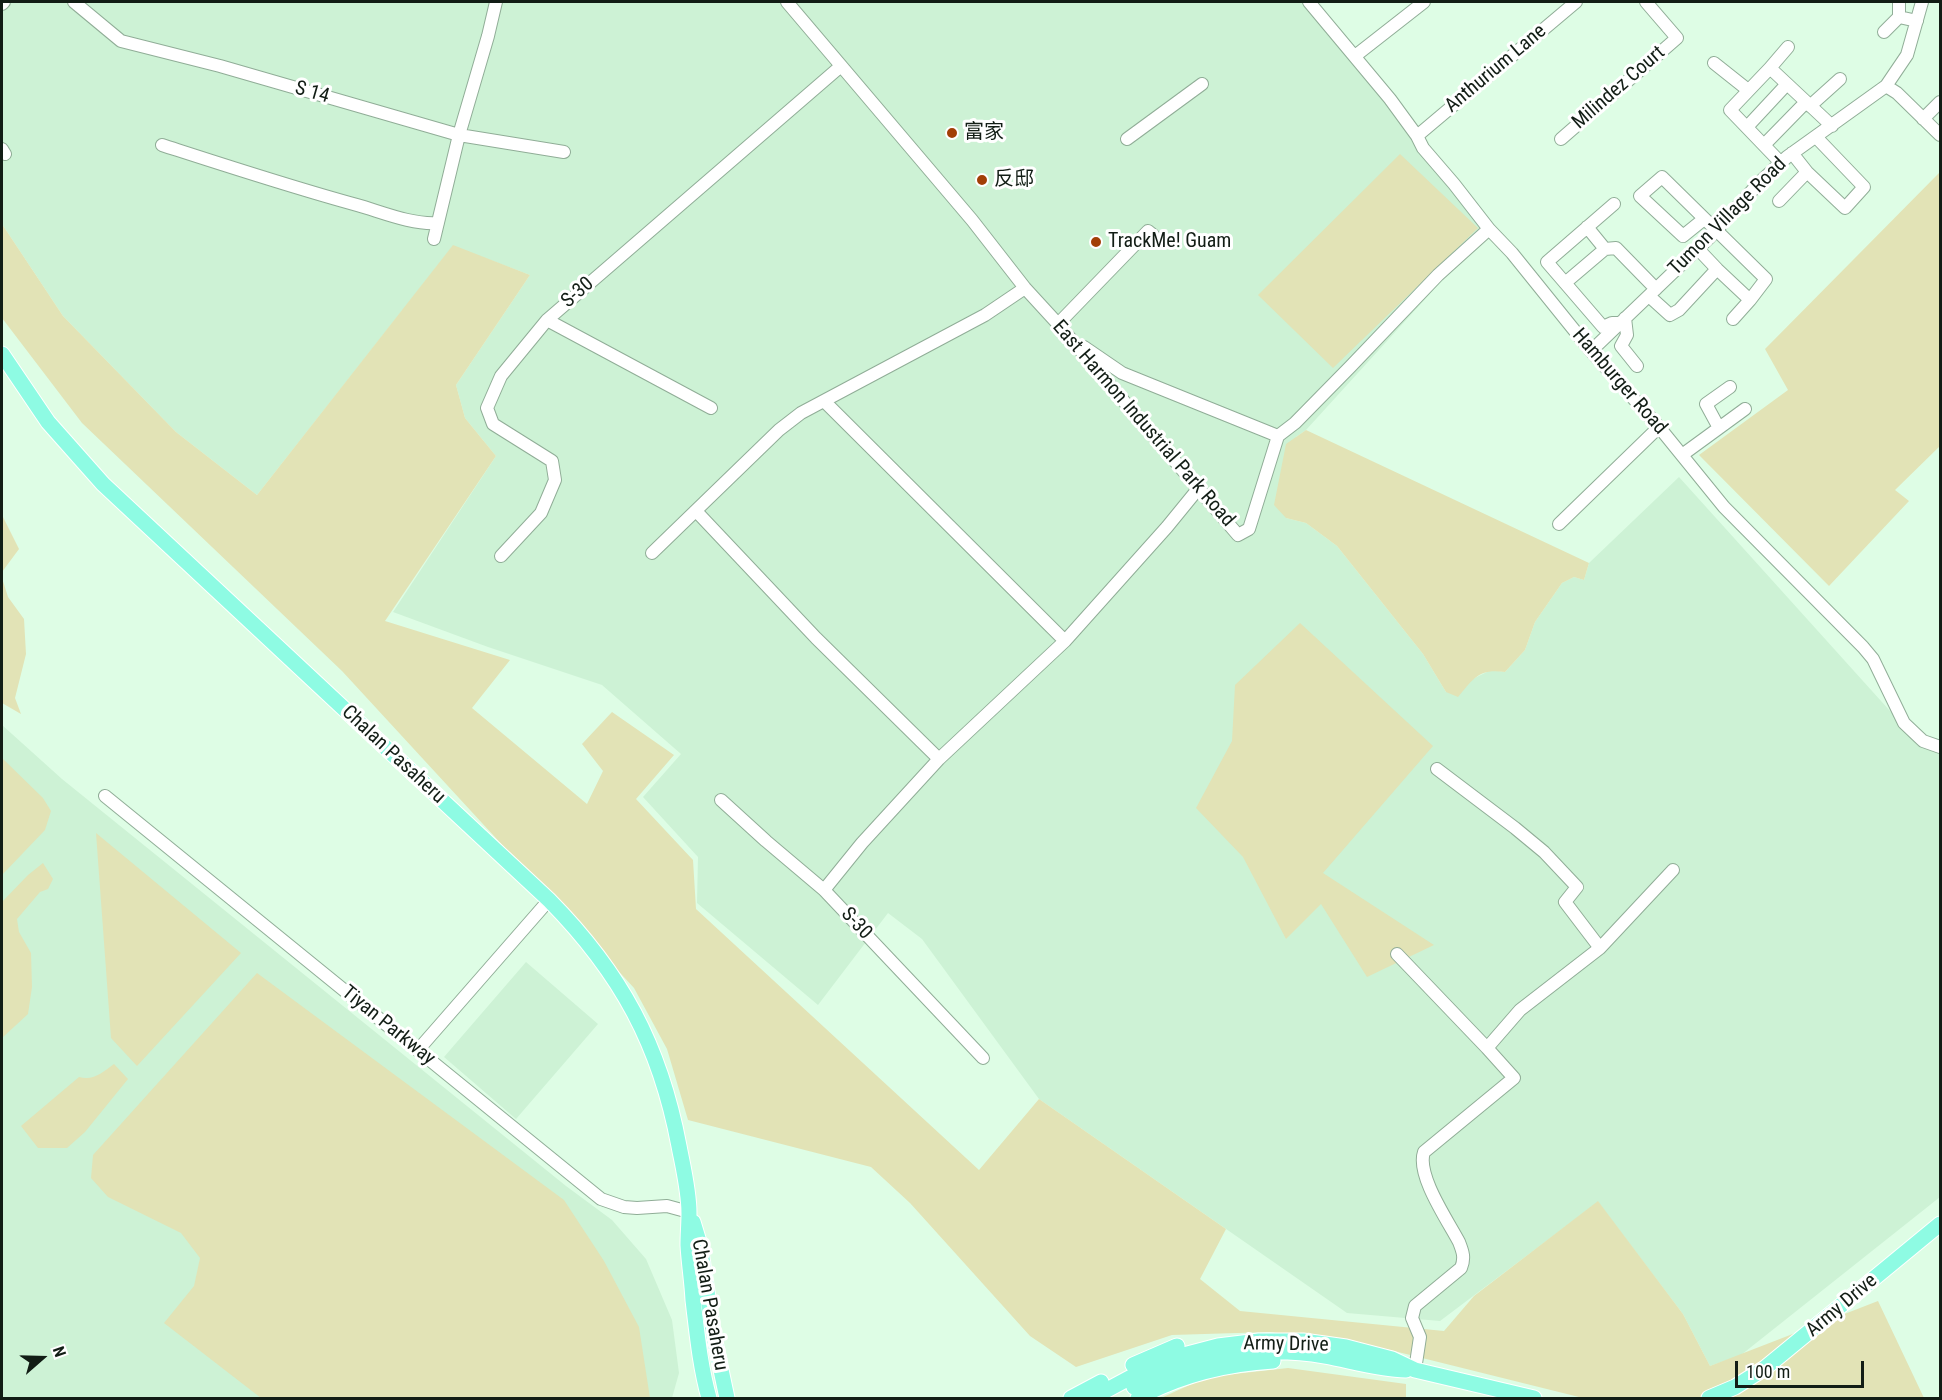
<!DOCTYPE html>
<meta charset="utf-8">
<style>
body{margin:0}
#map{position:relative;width:1942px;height:1400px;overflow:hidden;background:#defde5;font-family:"Roboto Condensed",sans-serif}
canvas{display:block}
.frame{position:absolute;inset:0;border:3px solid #121d15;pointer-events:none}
.north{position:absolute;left:12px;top:1328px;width:60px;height:60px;-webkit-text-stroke:4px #fff;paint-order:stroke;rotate:70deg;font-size:16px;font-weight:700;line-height:24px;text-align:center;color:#121d15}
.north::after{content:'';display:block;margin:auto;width:21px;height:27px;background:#121d15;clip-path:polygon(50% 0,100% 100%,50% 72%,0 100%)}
.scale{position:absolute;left:1735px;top:1361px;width:129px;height:27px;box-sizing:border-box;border:3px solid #121d15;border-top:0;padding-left:8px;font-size:18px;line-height:21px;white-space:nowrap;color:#121d15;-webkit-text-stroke:4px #fff;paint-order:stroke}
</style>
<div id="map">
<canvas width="1942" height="1400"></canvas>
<div class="frame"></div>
<div class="north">N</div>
<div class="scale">100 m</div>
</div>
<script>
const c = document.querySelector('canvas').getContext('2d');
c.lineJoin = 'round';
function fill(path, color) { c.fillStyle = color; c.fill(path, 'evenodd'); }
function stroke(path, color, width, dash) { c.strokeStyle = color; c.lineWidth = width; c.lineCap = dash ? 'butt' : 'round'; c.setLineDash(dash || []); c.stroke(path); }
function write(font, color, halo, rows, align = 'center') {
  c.font = font + ' "Roboto Condensed","Noto Sans SC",sans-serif'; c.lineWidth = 6; c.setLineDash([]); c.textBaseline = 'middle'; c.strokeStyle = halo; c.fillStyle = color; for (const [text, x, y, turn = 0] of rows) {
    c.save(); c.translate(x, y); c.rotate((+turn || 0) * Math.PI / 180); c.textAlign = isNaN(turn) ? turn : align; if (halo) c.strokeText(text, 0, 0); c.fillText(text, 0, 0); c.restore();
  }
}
const built = new Path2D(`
 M2,2H1309L1489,229L1306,430L1296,437L1286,518L1306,523L1337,546L1423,654L1446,692L1491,670L1505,672L1525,650L1535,622L1562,583L1574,577L1584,580L1589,563L1679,477L1918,742L1940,753V1197L1741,1355L1710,1366L1683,1314L1598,1202L1440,1321L1347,1313L1039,1099L922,939L888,913L818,1005L697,903L698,857L643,797L681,754L602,685L488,647L393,612L496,456L465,418L456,385L530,275L453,246L257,495L176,432L63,316L2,224Z
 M2,725L62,779L566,1186L612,1220L646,1259L672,1320L679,1373L672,1398H2Z
 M526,962L598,1024L516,1119L444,1057Z`);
const green = new Path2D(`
 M1400,154L1478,228L1333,368L1258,295Z
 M1940,172V446L1895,490L1909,501L1829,586L1699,455L1788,390L1765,349Z
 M2,224L63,316L176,432L257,495L453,245L530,275L456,385L465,418L496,456L385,621L510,660L472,708L587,804L603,771L582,744L612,712L674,755L636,799L693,860L696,909L979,1170L1039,1099L1226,1229L1200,1279L1240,1311L1444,1331L1474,1296L1598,1201L1683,1314L1710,1366L1878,1301L1924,1398H1583L1386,1349L1270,1332L1172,1335L1076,1367L1030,1336L910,1203L871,1167L688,1120L667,1049L634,988L342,671L82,423L2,318Z
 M1306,430L1589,563L1584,580L1574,577L1562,583L1535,622L1525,650L1505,672C1479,668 1473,679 1458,697L1446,692L1423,654L1337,546L1306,523L1286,518L1274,505L1286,444Z
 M3,517L19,549L2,572V518Z
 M2,578L8,597L24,619L26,654L15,698L21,714L2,703Z
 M1300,623L1433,746L1323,873L1434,945L1367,977L1321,904L1286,939L1243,857L1196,808L1232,741L1235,685Z
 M2,758L43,798L51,811L45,830L2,875Z
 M96,833L241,953L137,1066L111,1038Z
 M43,863L53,879L48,889L40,892L17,919L19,932L31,953L32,987L28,1014L2,1038V902L28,875Z
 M257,973L564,1200L604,1261L639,1327L650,1398H261L164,1323L194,1286L200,1258L181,1233L108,1197L91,1178L93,1155Z
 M114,1064L128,1079L85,1132L67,1148H38L21,1126L79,1077C94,1081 103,1072 114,1064Z
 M1288,1368L1406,1384V1398H1161L1207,1377Z`);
const minor = new Path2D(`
 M74,2L121,41L220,66L459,135L564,152
 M787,2L972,220L1025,288L1058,324L1238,535L1249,529L1278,436L1295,423L1351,366L1438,275L1489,229
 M1309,2L1390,99L1417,136L1423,148L1454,184L1489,229L1512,253L1591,351L1659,427L1724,507L1863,647L1873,659L1904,723L1923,741L1940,747
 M1899,2V17L1917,21
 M2,4L4,2
 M1884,32L1899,17
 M1355,56L1424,2
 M1714,63L1748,90
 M1770,68L1788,47
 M1886,86L1897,93L1940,135
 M1810,106L1840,79
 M1923,119L1940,102
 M1747,127L1787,84
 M1417,136L1576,2
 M1127,139L1202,84
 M1561,139L1677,38L1646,2
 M162,145C227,166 291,187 357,205C382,212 412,225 438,223
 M1764,145L1806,102
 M2,149L5,154
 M1781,163L1730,110L1770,68L1832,126
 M1807,172L1845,208L1864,187L1816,137
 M1779,201L1807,172L1792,153
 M1614,204L1547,262L1603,327L1612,323H1619
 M434,239L459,135L488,36L496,2
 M1605,249L1616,248L1656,289
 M1698,249L1717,269
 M1565,283L1605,249L1587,227
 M1649,296L1670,315L1679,310L1717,269L1750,300L1766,279L1662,177L1640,196L1683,236L1704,219
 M1625,318L1627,335L1621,346L1637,366
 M1733,319L1750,300
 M547,320L711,408
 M1062,327L1058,324L1148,231L1153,235
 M1084,347L1122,373L1278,436
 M1591,351L1709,238L1760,182L1787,157L1886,86L1907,55L1922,2
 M824,401L1065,641
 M1719,428L1745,409
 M1682,455L1719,428L1706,404L1730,387
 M696,511L816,638L939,759
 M1559,524L1659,427
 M652,553L779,430L801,413L985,315L1025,288
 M501,556L541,513L555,480L552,461L493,424L487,408L501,376L547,320L841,66
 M1437,769L1515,828L1544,852L1577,887L1565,902L1600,948
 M105,796L601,1199L624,1207L637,1208L667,1206L689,1212
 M721,800L766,841L824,890L983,1058
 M824,890L862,843L939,759L1065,641L1167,527L1198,489
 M1397,954L1487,1048
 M418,1050L549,900
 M1415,1370L1420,1337L1412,1318L1415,1306L1461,1268C1465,1258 1463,1252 1459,1242C1448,1221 1416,1175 1424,1152L1514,1078L1487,1048L1520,1010L1600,948L1673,870`);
const major = new Path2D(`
 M2,354L48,422L103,484L549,900C621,973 660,1045 679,1146C683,1167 689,1191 689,1213C689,1224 688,1234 688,1245C689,1263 692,1281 693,1300C697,1333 700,1366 709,1398
 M693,1222L700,1245L714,1337L727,1398
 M1133,1365L1177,1346
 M1134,1387C1193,1356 1259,1345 1325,1356C1352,1361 1378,1369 1406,1370
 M1071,1398L1101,1382
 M1092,1398L1133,1376L1176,1357L1218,1346L1259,1341H1303L1346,1347L1392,1359L1415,1370L1534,1398
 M1138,1398C1180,1375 1225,1364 1273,1361
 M1709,1398L1735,1387L1765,1368L1940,1224`);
const markers = [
 [952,133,6,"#a23f06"],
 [982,180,6,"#a23f06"],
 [1096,242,6,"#a23f06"]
];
const streetNames = [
 ["Anthurium Lane",1496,69,-40],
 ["Milindez Court",1619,88,-41],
 ["S 14",312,93,16],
 ["Tumon Village Road",1728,217,-45],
 ["S-30",578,293,-41],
 ["Hamburger Road",1619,382,49],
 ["East Harmon Industrial Park Road",1143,424,49],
 ["Chalan Pasaheru",393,755,43],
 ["S-30",856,924,47],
 ["Tiyan Parkway",388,1026,39],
 ["Chalan Pasaheru",709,1305,80],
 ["Army Drive",1842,1306,-40],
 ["Army Drive",1286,1345,1]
];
const poiNames = [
 ["富家",964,133],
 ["反邸",994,180],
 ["TrackMe! Guam",1108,242]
];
fill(built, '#cdf2d5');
fill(green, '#e2e3b6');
stroke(minor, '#90ad97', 14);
stroke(major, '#fff', 17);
stroke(minor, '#fff', 12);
stroke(major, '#8efbe3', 15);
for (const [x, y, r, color] of markers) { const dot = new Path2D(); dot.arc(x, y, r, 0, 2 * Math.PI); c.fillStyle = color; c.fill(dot); stroke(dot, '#fff', 2); }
write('20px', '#121d15', '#fff', streetNames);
write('20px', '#121d15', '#fff', poiNames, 'left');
</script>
